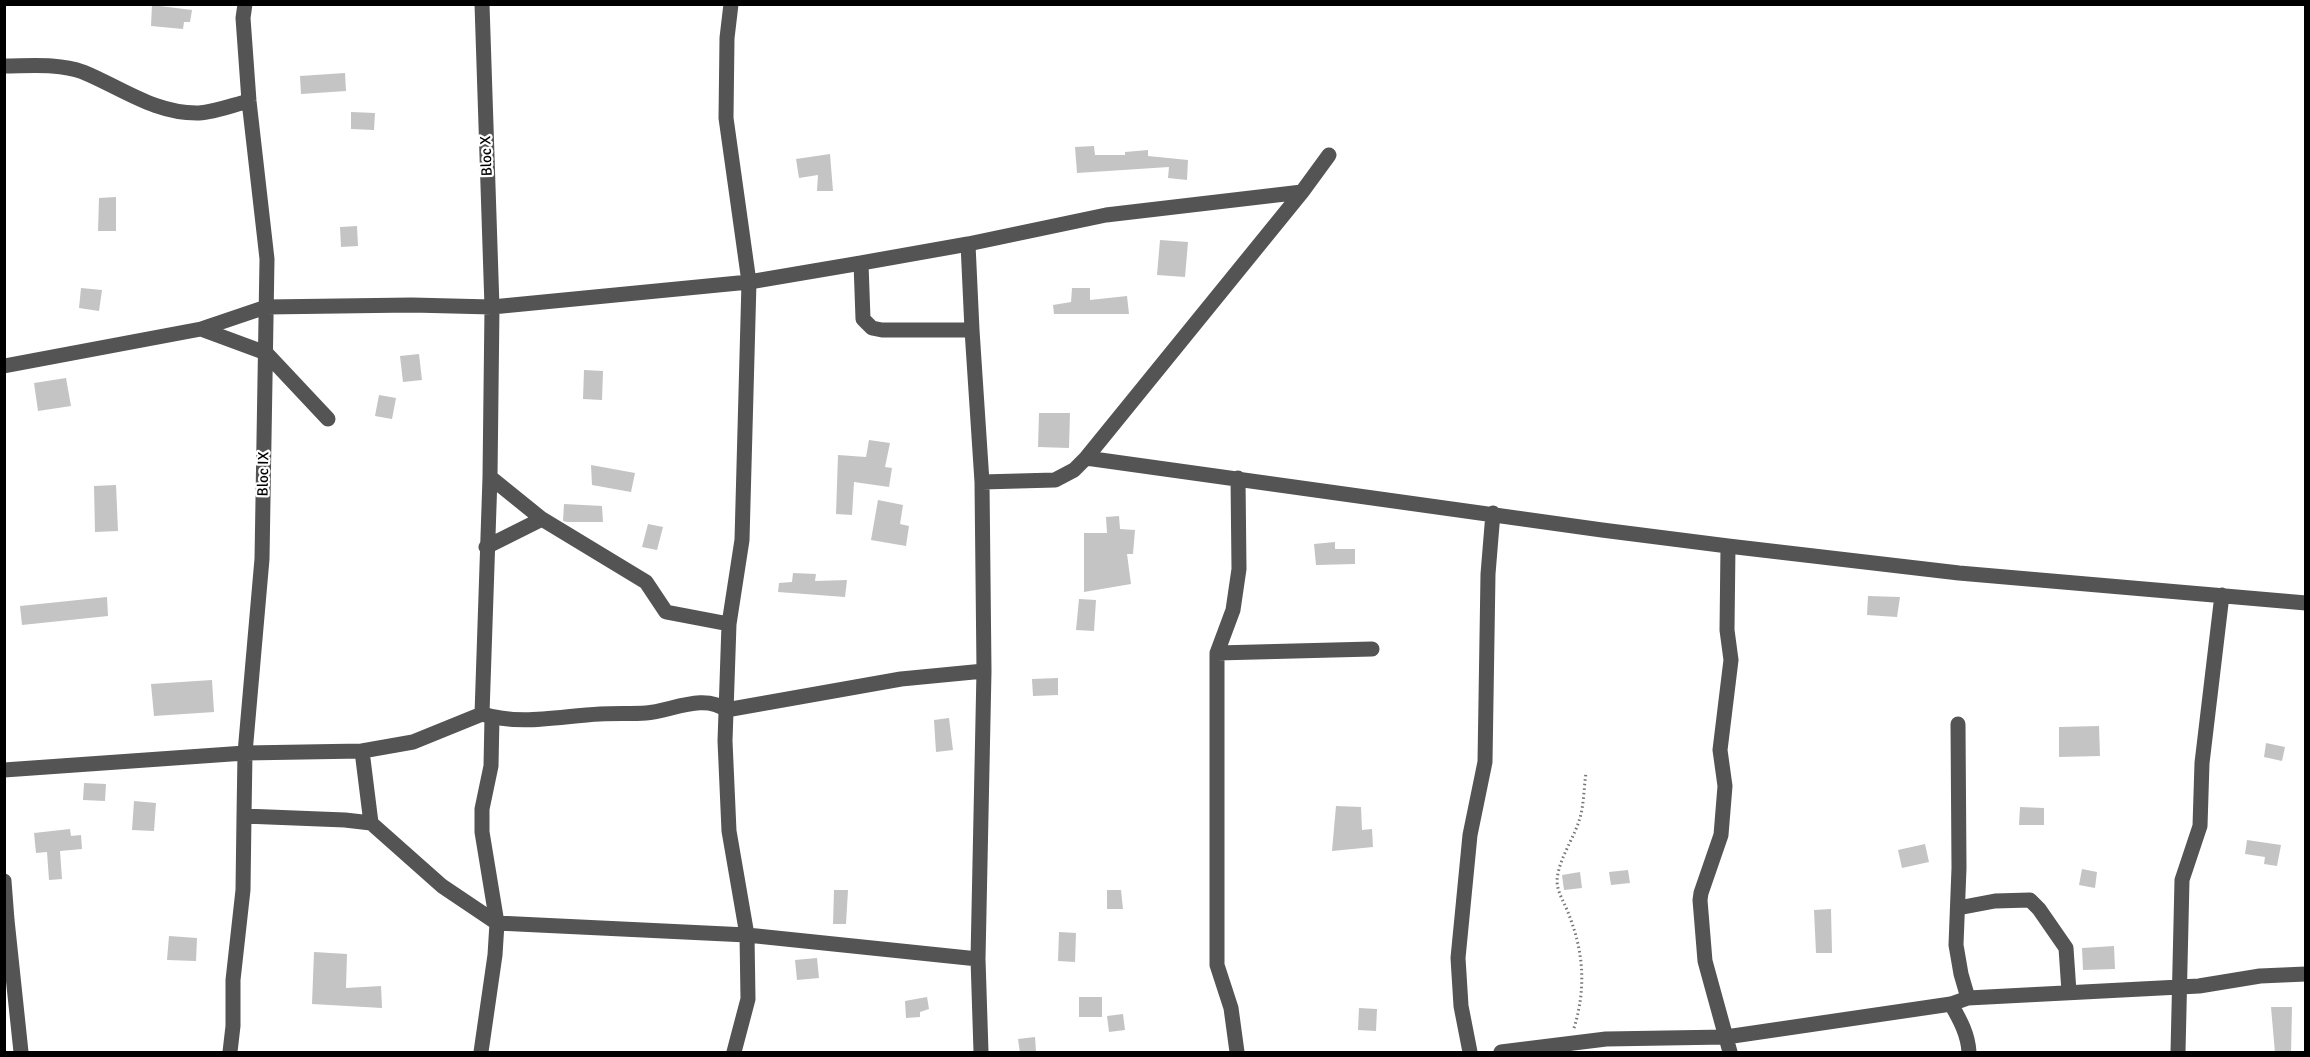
<!DOCTYPE html>
<style>
body{margin:0}
#map{position:relative;width:2310px;height:1057px;overflow:hidden;background:#fff;font-family:Signika,sans-serif}
canvas{display:block}
.frame{position:absolute;inset:0;border:6px solid #000;pointer-events:none}
</style>
<div id="map">
<canvas width="2310" height="1057"></canvas>
<div class="frame"></div>
</div>
<script>
const c = document.querySelector('canvas').getContext('2d');
c.lineJoin = 'round';
function fill(path, color) { c.fillStyle = color; c.fill(path, 'evenodd'); }
function stroke(path, color, width, dash) { c.strokeStyle = color; c.lineWidth = width; c.lineCap = dash ? 'butt' : 'round'; c.setLineDash(dash || []); c.stroke(path); }
function write(font, color, halo, rows, align = 'center') {
  c.font = font + ' Signika,sans-serif'; c.lineWidth = 4.5; c.setLineDash([]); c.textBaseline = 'middle'; c.strokeStyle = halo; c.fillStyle = color; for (const [text, x, y, turn = 0] of rows) {
    c.save(); c.translate(x, y); c.rotate((+turn || 0) * Math.PI / 180); c.textAlign = isNaN(turn) ? turn : align; if (halo) c.strokeText(text, 0, 0); c.fillText(text, 0, 0); c.restore();
  }
}
const building = new Path2D(`
 M152,5L192,10L190,22H184L183,29L151,26Z
 M345,73L346,91L301,94L300,76Z
 M351,112L375,113L374,130L351,129Z
 M1094,146L1095,155H1125V152L1148,150V156L1188,160L1187,180L1168,178L1169,167L1077,173L1075,147Z
 M830,154L833,191H817L818,175L799,178L796,159Z
 M116,197V231H98L99,198Z
 M357,226L358,246L341,247L340,227Z
 M1160,240L1188,242L1185,277L1157,275Z
 M81,288L102,290L99,311L79,308Z
 M1072,288H1090V300L1127,296L1129,314H1054L1053,305L1071,302Z
 M419,354L422,380L403,382L400,356Z
 M584,370L603,371L602,400L583,399Z
 M66,378L71,406L38,411L34,383Z
 M379,395L396,398L392,419L375,416Z
 M1039,413H1070L1069,448L1038,447Z
 M869,440L890,443L885,467L892,468L889,487L854,482L852,515L836,514L838,455L866,457Z
 M591,465L635,473L631,492L592,485Z
 M116,485L118,531L95,532L94,486Z
 M878,500L903,505L900,524L909,526L906,546L871,540Z
 M564,504L602,506L603,522H567L563,521Z
 M1119,516L1120,529L1135,530L1133,554H1127L1131,584L1084,592V533H1107L1106,517Z
 M648,524L663,527L657,550L642,547Z
 M1335,542V549H1355V564L1316,565L1314,544Z
 M793,573L816,574L815,581L847,580L845,597L778,592L779,583L792,582Z
 M1868,596L1900,597L1897,617L1867,615Z
 M107,597L108,616L22,625L20,606Z
 M1079,599L1096,600L1094,631L1076,630Z
 M1058,678V695L1033,696L1032,679Z
 M212,680L214,712L154,716L151,684Z
 M949,718L953,750L936,752L934,720Z
 M2099,726L2100,756L2059,757V727Z
 M2266,743L2285,747L2282,761L2264,757Z
 M84,783L106,784L105,801L83,800Z
 M134,801L156,803L154,831L132,830Z
 M1336,806L1361,807L1362,830L1372,829L1373,847L1332,851Z
 M2020,807L2044,808V825H2019Z
 M70,829L71,836L81,835L82,849L60,851L62,879L49,880L47,852L36,853L34,833Z
 M2247,840L2281,845L2277,866L2264,864L2265,857L2245,854Z
 M1925,844L1929,862L1902,868L1898,850Z
 M2082,869L2097,872L2095,888L2079,885Z
 M1628,870L1630,883L1611,885L1609,872Z
 M1580,872L1582,888L1564,890L1562,875Z
 M834,890H848L846,924H833Z
 M1107,890H1121L1123,909H1107Z
 M1831,909L1832,953H1816L1814,910Z
 M1059,932L1076,933L1075,962L1058,961Z
 M169,936L197,938L196,961L167,960Z
 M2114,946L2115,969L2083,970L2082,948Z
 M314,952L347,954L346,988L381,986L382,1008L312,1004Z
 M817,958L819,978L797,980L795,960Z
 M927,997L929,1009L920,1012V1017L906,1018L905,1001Z
 M1079,997H1102V1017H1079Z
 M2271,1007H2292L2291,1053H2275Z
 M1359,1008L1377,1009L1376,1031L1358,1030Z
 M1123,1014L1125,1030L1109,1032L1107,1016Z
 M1035,1037L1036,1051L1020,1053L1018,1039Z`);
const path = new Path2D(`
 M1574,1028C1586,989 1584,953 1569,915C1565,903 1557,893 1557,880C1559,857 1576,836 1581,814C1584,801 1584,786 1586,773`);
const minor = new Path2D(`
 M245,4L243,18L249,101L267,259L262,559L245,753L244,816L345,820L371,823
 M731,4L727,38L726,118L749,282L492,307L490,477L482,714L413,742L362,751L371,823L442,886L497,923L747,935L978,959
 M4,66C30,66 58,63 83,72C122,88 155,114 199,113C215,112 233,105 249,101
 M968,244L1106,215L1302,192
 M861,263L968,244L972,330
 M201,329L266,353L328,419
 M4,366L201,329L266,307L412,305L492,307L482,4
 M1086,458L1302,192L1329,155
 M490,477L542,519
 M982,482L1055,480L1074,470L1086,458L1602,530L1728,546L1959,573L2306,603
 M1728,546L1727,630L1731,660L1720,750L1725,786L1721,835L1701,893L1700,900L1705,961L1730,1052
 M486,547L542,519L646,582L666,612L729,624
 M1217,653L1372,649
 M482,714C521,726 560,716 600,714C615,713 631,714 646,713C671,711 704,693 726,710L901,679L984,671L982,482L972,330H882L872,328L863,319L861,263L749,282L742,540L729,624L725,741L729,831L747,935L748,999L734,1052
 M1958,724L1959,868L1956,945L1961,974L1968,998
 M4,770L245,753L362,751
 M4,881L7,920L21,1052
 M1958,908L1995,901L2030,900L2039,909L2066,948L2069,992
 M1951,1004C1960,1020 1968,1034 1969,1052
 M230,1052L233,1026V980L243,890L244,816
 M481,1052L495,955L497,923L482,832V809L491,766L492,717
 M981,1052L978,959L984,671
 M1237,1052L1231,1008L1217,965V653L1233,610L1239,569L1238,478
 M1470,1052L1461,1006L1458,958L1470,835L1485,762L1488,574L1493,513
 M1501,1052L1606,1039L1726,1037L1951,1004L1968,998L2199,986L2260,976L2306,974
 M2178,1052L2182,880L2200,826L2202,763L2222,595`);
const streetNames = [
 ["Bloc X",487,156,-92],
 ["Bloc IX",264,474,-89]
];
fill(building, '#c4c4c4');
stroke(path, '#767676', 3, [1.5, 3]);
stroke(minor, '#545454', 15);
write('15px', '#000', '#fff', streetNames);
</script>
